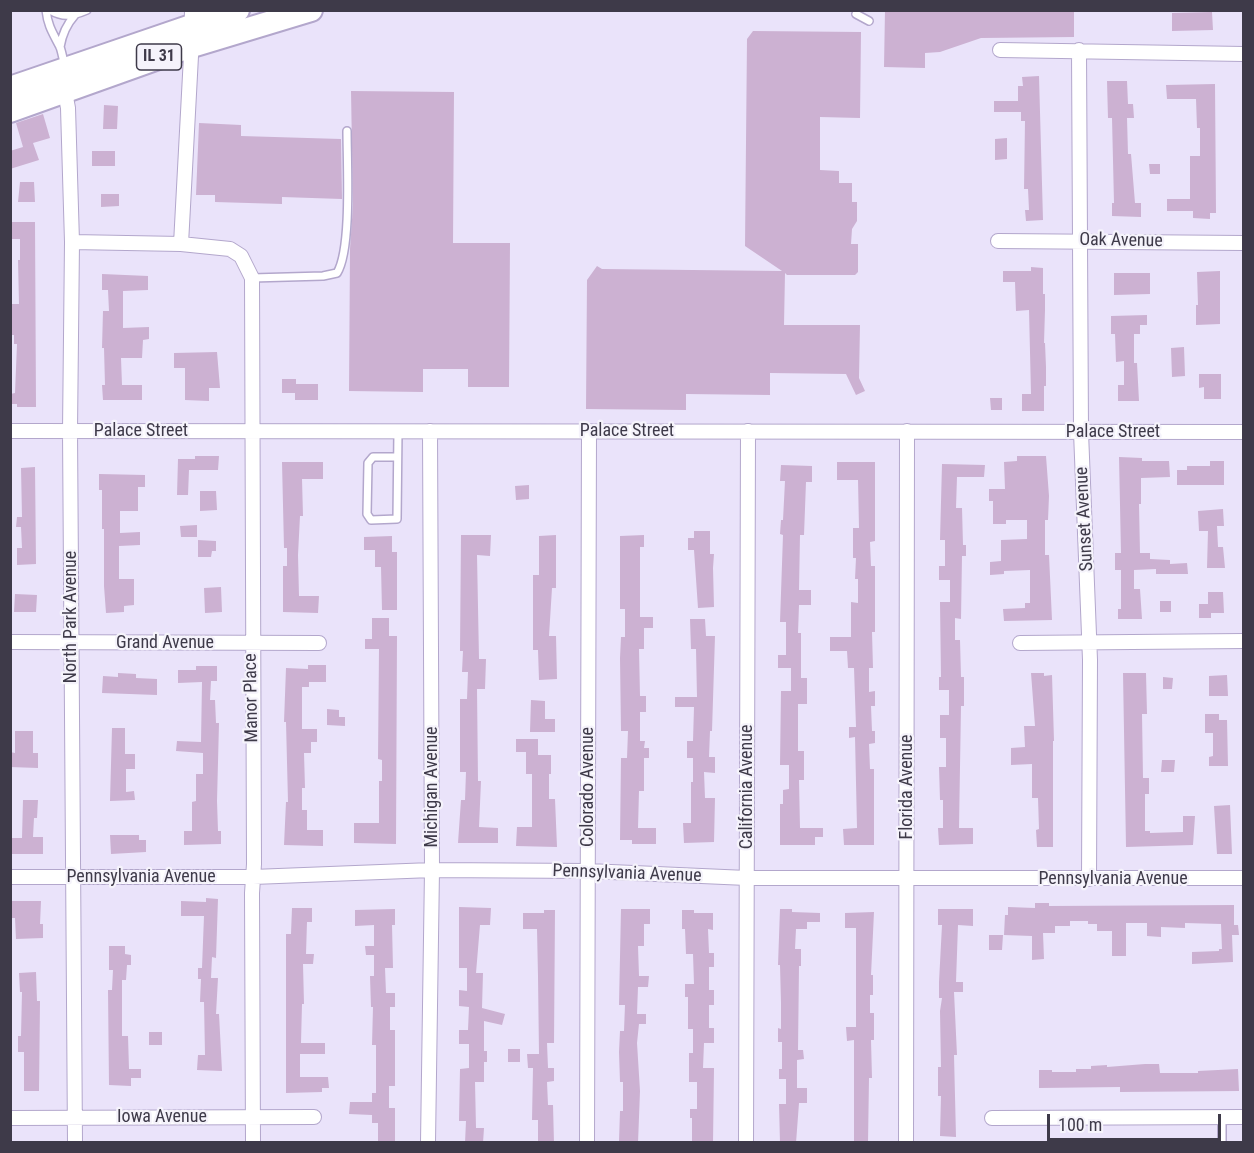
<!DOCTYPE html>
<style>
body{margin:0}
#map{position:relative;width:1254px;height:1153px;overflow:hidden;background:#eae3fa;font-family:"Roboto Condensed",sans-serif}
canvas{display:block}
.frame{position:absolute;inset:0;border:12px solid #3e3a49;pointer-events:none}
.scale{position:absolute;left:1047px;top:1114px;width:174px;height:27px;box-sizing:border-box;border:3px solid #3e3a49;border-top:0;padding-left:8px;font-size:18px;line-height:21px;white-space:nowrap;color:#3e3a49;-webkit-text-stroke:4px #f5f3fb;paint-order:stroke}
</style>
<div id="map">
<canvas width="1254" height="1153"></canvas>
<div class="frame"></div>
<div class="scale">100 m</div>
</div>
<script>
const c = document.querySelector('canvas').getContext('2d');
c.lineJoin = 'round';
function fill(path, color) { c.fillStyle = color; c.fill(path, 'evenodd'); }
function stroke(path, color, width, dash) { c.strokeStyle = color; c.lineWidth = width; c.lineCap = dash ? 'butt' : 'round'; c.setLineDash(dash || []); c.stroke(path); }
function write(font, color, halo, rows, align = 'center') {
  c.font = font + ' "Roboto Condensed",sans-serif'; c.lineWidth = 4.5; c.setLineDash([]); c.textBaseline = 'middle'; c.strokeStyle = halo; c.fillStyle = color; for (const [text, x, y, turn = 0] of rows) {
    c.save(); c.translate(x, y); c.rotate((+turn || 0) * Math.PI / 180); c.textAlign = isNaN(turn) ? turn : align; if (halo) c.strokeText(text, 0, 0); c.fillText(text, 0, 0); c.restore();
  }
}
const building = new Path2D(`
 M885,10H1074V37L981,38L940,52L925,53V68L884,67Z
 M1212,12L1213,30L1172,31V13Z
 M753,31L861,32L860,118L820,117V170L839,171V183H852V202H857V221L852,229L851,244H858V272L855,275H787L785,273L784,325H860L859,378L865,391L856,395L846,374L770,373V395L686,394V410L586,409L587,280L597,266L602,269L782,271L745,246L747,39Z
 M1039,76L1043,220L1026,221L1025,210H1029L1028,189H1024L1025,121H1021V112H994V101H1018V86H1023L1022,77Z
 M1107,81H1127L1128,104H1133L1134,118H1127L1128,154H1131L1135,203H1141V217L1112,216V203H1114L1112,118H1108Z
 M1215,84L1216,213H1210V219L1193,218V211H1167V199H1190V156H1200V128H1197L1196,99H1167L1166,85Z
 M351,91L454,92L453,243H510L509,387H468V369H423V392L349,391L350,249L353,205Z
 M104,105L118,106L117,129H103Z
 M43,114L50,138L33,143L39,160L10,169V151L23,147L16,123Z
 M199,123L241,125V136L341,139L342,199L282,197V204L215,202V195H196Z
 M1007,138V159L995,160V139Z
 M92,151H115V166H92Z
 M1149,164H1160V174H1150Z
 M20,182H34L35,202H18Z
 M101,194H119V206L101,207Z
 M11,222H35L36,407H17V404H10V394L15,393L17,344H14V335H10V304H19L18,260H20V239H11Z
 M1031,267L1043,268V294H1045V310L1044,343H1045L1046,367V386H1044V411H1022V394H1031L1029,310L1016,311L1015,282H1003V271H1031Z
 M1220,271V324L1196,325V305H1198L1197,272Z
 M1114,273H1150V294L1114,295Z
 M102,274L148,276V290L123,291V328L149,327V339L143,340L142,358H121L122,385H142V400H103L102,385H105L104,348H102L103,311H109L108,290H102Z
 M1147,315V325H1140V334H1134V363H1137L1139,401H1118V385H1124V361L1116,362L1115,334H1111V316Z
 M1184,347L1185,376L1172,377L1171,348Z
 M217,352L220,388H209V401L185,400V368H174V353Z
 M1199,374H1221V399H1204V387L1199,388Z
 M282,379H296V384H318V400H295V393H282Z
 M990,398H1002V410H991Z
 M195,456H219L218,470H189L188,495H177L178,459H195Z
 M1017,456H1046L1049,496L1048,520H1045V555H1049L1052,620L1004,621L1003,609L1025,608V603H1030V570L1004,571V574L990,575V562L1001,561V540L1027,539V520H1006V524H993V501H989V489H1005L1004,462L1017,461Z
 M1119,457L1142,458V461H1169L1170,477L1141,478V504H1139L1140,553H1150V559L1170,560V564L1187,563L1188,574H1156V569L1134,570V589H1140L1142,619H1118V609H1121V570H1115V553H1121Z
 M1210,461H1224V485H1177V470H1187V466H1210Z
 M282,462H323V479H302L303,516H300L298,555L299,596H319L318,613L283,612V566H287V548H284Z
 M837,462H875V541L870,542L871,566H875V632H872L873,668H869V692L875,691V706H871L872,731H875V743L869,744L870,769H874V845H844L843,829L857,828L855,737L849,738V727H856L854,668H848L847,651H830V637H851V602L858,603V579H855L856,558H853V528H859L858,480H837Z
 M942,464L985,465L984,477H957L956,508H962L963,545H966V556H962L961,619L955,618V640H960L961,677H964V706H961L959,828H973V844L939,845L938,828H943V800H940L939,767H946V738H940V715H949V690H939V677H941L940,602H950V580H939V566H945V540H940Z
 M781,465L812,466V482H806L804,535H800L799,590H811V605H799L798,633H801V678H807V704H798V751H804V780H799L800,828H823V837H815V845H780V804H783V790L789,789V765H780L781,691H791V668H778V655H786V622H780L783,535L780,534L781,520H783L785,481H780Z
 M35,467L36,564L17,565V548H22L21,527H16L17,517H22L21,468Z
 M99,474L145,475V487H138V511H120V533L140,532V545L119,546V579H134V605L124,606V612L106,613L104,586V529H102V490H99Z
 M529,485V499L516,500L515,486Z
 M200,491H216L217,510L200,511Z
 M1223,509L1224,526H1217L1218,547H1223L1225,568H1207L1208,531H1199L1198,511Z
 M197,525V537H181L180,526Z
 M694,531H710V554H714L713,568L714,607L698,608L694,550H688V538H694Z
 M461,535H491L490,556L477,555L479,659H486L485,689H477L478,781H481L479,827L498,828V843H458L461,800H465L466,772H460V699H467L468,672H462L463,651H460Z
 M556,535V588H552L549,636H556L557,679L539,680L538,650H533V575H539V536Z
 M644,535V547H640V617H653V628H644V649H639L640,696H646V712H640V741H645L644,748H649V758H644V791H639L638,828H656V844H632V840H620L621,758H627L628,731H621L620,658L621,637H625V609H620V536Z
 M392,536V552H397V610H382L381,567H375V550H364V537Z
 M198,540L216,541V551H212L211,557H198Z
 M221,587L222,612L205,613L204,588Z
 M1208,592H1223L1224,613H1211V618H1199V604H1208Z
 M15,594L37,595L36,612H14Z
 M1160,601H1171V612H1160Z
 M372,618H389V636H397L396,844L354,843V823H379V781H382V760L378,759L379,649H365V639H372Z
 M690,619H705L706,636H715L712,731H710L709,757H715V773L704,772L705,798H715L714,842L684,843L683,823H691V782H693V758H687V741H693L694,707H675V697H697L696,649H691Z
 M308,665H326V682H309V687H302V729H317V742H311V753H304L305,788H302V810H307V830H323V846L284,845L286,802H288L286,722H284L286,668L308,669Z
 M196,666H217V681H211L210,700H215L216,723H219L217,801L218,831H221V844L184,845V831H192V802L196,801V774H203V753L176,751L177,741L201,742L202,682L178,683V670H196Z
 M118,673L136,674V678L157,679V695L102,693L103,676L118,677Z
 M1031,673H1044V676L1052,675L1054,741H1053V847H1037L1036,830L1039,829L1038,798H1032V764L1011,765V748L1025,747L1024,726H1035Z
 M1123,673H1146L1147,714H1142L1143,778H1149V794H1145V831H1150V833L1183,832V816H1195L1193,845L1126,847Z
 M1227,675L1228,696H1209V676Z
 M1163,677L1173,678L1172,689H1163Z
 M531,700L545,701V719H555V732H530Z
 M327,709L339,710V717H345V726L327,725Z
 M1205,714H1219V720H1227L1228,766H1209V757L1213,756V733H1205Z
 M112,728H125V754H135V769H126V792L134,791L135,800L110,801Z
 M15,731H33V753H38V768L10,767V752L15,753Z
 M516,739H538V755H551V774H549V799H555L557,847L516,846L517,827H532V774H526V752H516Z
 M1162,760H1175L1174,772H1161Z
 M23,800H38L37,818H34L33,837H43V854H10V838H22Z
 M1230,805L1232,854H1217L1214,806Z
 M110,835H139V840H146V852L111,854Z
 M206,898L218,899L216,958L212,957L211,978H218L216,1014H219L222,1071L197,1070L198,1055H205L204,1002H200L201,979H198V968H202L204,916H181V901L206,902Z
 M10,901H41L40,924H43V938L16,939L15,918H10Z
 M1035,903H1049V906L1234,905V925H1238L1239,935H1232L1233,962L1192,964V952L1219,951V949H1222L1221,924L1185,923V928L1161,927V937L1147,936V923H1126V956H1112V931H1097V924H1088V921H1070V926H1055V933H1043L1044,959L1032,960V936L1004,935L1005,915H1008V907L1035,908Z
 M459,907L491,908L490,925H480L476,973H483L482,1008L505,1014L502,1025L484,1021V1051H487V1062H484V1082H475L476,1128H484L483,1143H465L466,1121H459L460,1069L469,1068V1044H459V1030H468L469,1007L459,1006V990L467,991V968H459Z
 M292,908H312V922H307L306,954H314L313,964H303L304,1004H302L301,1043H325V1054H300V1077H328L329,1088H322V1092L286,1093V934H291Z
 M395,909V925H392L393,968H385L386,993H395V1007H390V1030H395V1086H389V1108H395V1143H378V1123H372V1115L349,1114L350,1102H372V1093H376V1045H372L373,1007H371L370,976H374V955H366L365,946H374V925L355,926V910Z
 M621,909H650V924H644V946H638L639,976H649L648,987H638L637,1014H646V1024H639L637,1043L640,1091L638,1143L619,1142L620,1111H623V1082H620L619,1052L620,1031H624L625,1005H619Z
 M780,909H792V912L820,913V922H807V929H796L795,949H801V966H799L798,1050H803L804,1059L797,1060V1088H807V1103H799L796,1143H780L779,1104H786V1079H779V1069H782V1042H778V1028L781,1029V1003L780,965H778Z
 M938,909H973V926L958,925L956,982H963V992H954L957,1055H954L956,1137L940,1136L941,1096H938V1067H941L940,1011L942,998H939V982L942,925H938Z
 M544,910H555L554,1043H547L548,1068H554V1081L547,1082L548,1105H553L554,1143H538V1120H532L533,1068H528L527,1054H539L538,976L537,929H523V913H544Z
 M682,910H694V913H713V930L708,929L709,953H714V967H709V990H714V1005H709V1028H714V1043H704L703,1068H714L713,1143H692V1118H690V1109H697V1082H689V1053H693V1029H688V997H685V984H694L693,954H686L685,929H682Z
 M874,912L871,975H873V995H870V1013H874V1040H871L872,1078H869L868,1143H854V1040L847,1041L846,1027H856V928H845V913Z
 M989,935H1003L1002,950H989Z
 M109,946H125V954L131,955V965H127L126,980H122V1036H128L129,1069H141V1078H131V1086L109,1085L108,990H112L113,970H109Z
 M36,972L37,1001H40L39,1091H24V1052H18V1036H21L22,992H20L19,973Z
 M149,1032H162V1045H149Z
 M508,1049H520V1062H508Z
 M1145,1064H1159L1160,1073H1198V1071L1238,1069L1239,1091L1120,1092V1087L1039,1088V1070H1052V1072H1076V1069H1091V1066L1107,1065V1067Z`);
const service = new Path2D(`
 M46,10C48,27 53,33 60,47C62,52 63,60 65,66
 M50,10C63,18 73,16 87,10
 M856,14L869,21
 M60,47C62,35 66,25 75,15
 M252,278L323,276L337,273C352,249 347,162 347,131
 M397,457H373L368,463L367,514L371,520L397,519L398,431
 M1222,1117V1142`);
const minor = new Path2D(`
 M1000,50L1244,54
 M1079,50L1081,432L1090,660L1089,879
 M65,92L68,108L72,242L70,431L75,1142
 M998,241L1244,243
 M72,242L181,244L230,249L241,256L252,278L254,864L252,893L253,1142
 M181,244L191,56L192,10
 M10,431L1244,432
 M10,642L319,643
 M1020,643L1244,641
 M10,877H253L432,870L588,871L747,878H1244
 M10,1118L314,1117
 M992,1118L1244,1117
 M428,1142L432,870L430,431
 M587,1142L589,431
 M746,1142L748,431
 M906,1142L907,431`);
const primary = new Path2D(`
 M10,88L238,10
 M10,111L192,46L311,10`);
const shields = [
 [159,57,45]
];
const shieldNames = [
 ["IL 31",159,57]
];
const streetNames = [
 ["Oak Avenue",1121,241,1],
 ["Palace Street",141,431],
 ["Palace Street",627,431],
 ["Palace Street",1113,432],
 ["Sunset Avenue",1085,519,-93],
 ["North Park Avenue",71,617,-90],
 ["Grand Avenue",165,643],
 ["Manor Place",252,698,-91],
 ["Michigan Avenue",432,787,-90],
 ["Colorado Avenue",588,787,-90],
 ["California Avenue",747,787,-90],
 ["Florida Avenue",907,787,-90],
 ["Pennsylvania Avenue",627,874,2],
 ["Pennsylvania Avenue",141,877],
 ["Pennsylvania Avenue",1113,879],
 ["Iowa Avenue",162,1117]
];
fill(building, '#ccb1d2');
stroke(service, '#b3a7cc', 10);
stroke(minor, '#b3a7cc', 16);
stroke(primary, '#b3a7cc', 26);
stroke(service, '#fff', 7);
stroke(minor, '#fff', 14);
stroke(primary, '#fff', 22);
for (const [x, y, w] of shields) { const box = new Path2D(); box.roundRect(x - w / 2, y - 13, w, 26, 4.5); c.fillStyle = '#f5f3fb'; c.fill(box); stroke(box, '#3e3a49', 1.5); }
write('bold 16px', '#3e3a49', null, shieldNames);
write('18px', '#3e3a49', '#f5f3fb', streetNames);
</script>
